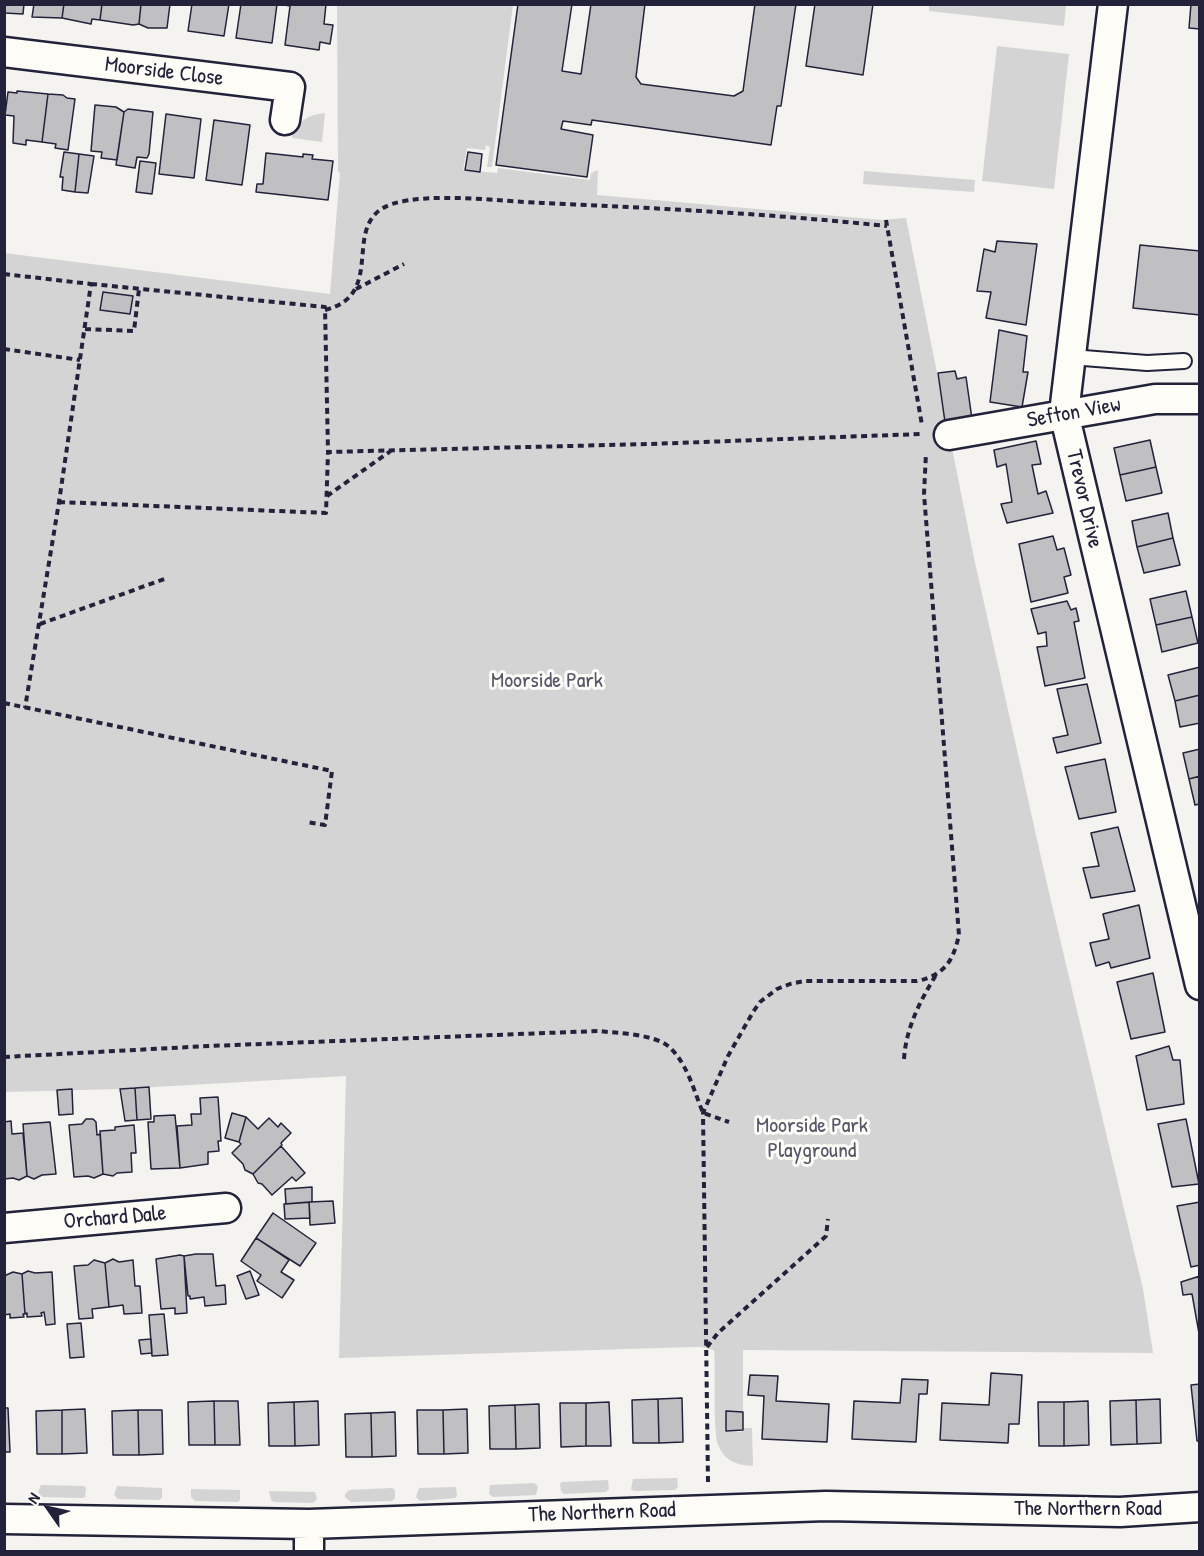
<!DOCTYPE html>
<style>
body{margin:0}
#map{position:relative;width:1204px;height:1556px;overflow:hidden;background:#f4f3ef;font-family:"Patrick Hand",sans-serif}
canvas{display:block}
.frame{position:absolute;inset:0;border:6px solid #22223b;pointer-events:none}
.north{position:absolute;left:18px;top:1478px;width:60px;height:60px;-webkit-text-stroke:4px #fdfcf7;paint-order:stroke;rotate:304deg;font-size:16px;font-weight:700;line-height:24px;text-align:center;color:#22223b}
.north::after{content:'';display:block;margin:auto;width:21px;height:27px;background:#22223b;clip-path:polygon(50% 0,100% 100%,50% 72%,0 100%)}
</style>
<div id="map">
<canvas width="1204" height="1556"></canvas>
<div class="frame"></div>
<div class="north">N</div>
</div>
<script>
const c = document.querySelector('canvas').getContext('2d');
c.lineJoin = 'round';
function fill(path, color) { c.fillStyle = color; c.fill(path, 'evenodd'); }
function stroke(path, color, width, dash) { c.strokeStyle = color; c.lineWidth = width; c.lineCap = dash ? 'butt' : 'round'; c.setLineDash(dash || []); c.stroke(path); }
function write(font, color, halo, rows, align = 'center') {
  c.font = font + ' "Patrick Hand",sans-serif'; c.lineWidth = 6; c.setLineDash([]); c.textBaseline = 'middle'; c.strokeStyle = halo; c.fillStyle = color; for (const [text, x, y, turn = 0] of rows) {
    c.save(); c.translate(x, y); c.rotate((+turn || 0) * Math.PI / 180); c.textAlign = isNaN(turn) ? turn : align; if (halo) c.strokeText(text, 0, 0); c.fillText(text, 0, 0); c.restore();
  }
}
const green = new Path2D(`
 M337,4L513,5L492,167H487L490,147L486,145L485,150L467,148L463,170L497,173L498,168L590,180L591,173L598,170L597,195L882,220L906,218L974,558L1047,884L1143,1289L1153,1353L743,1350V1412H726V1431L741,1432L743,1428H752L753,1466C738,1465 726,1462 719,1447C712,1434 716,1370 714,1350L701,1347H691L339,1358L346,1076L120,1089L5,1092L4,253L330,294L340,173L338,172Z
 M929,5V4L1066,5L1064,26L929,11Z
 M997,46L1069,54L1054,189L982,181Z
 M325,113L322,142L292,138C297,121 308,115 325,113Z
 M864,171L975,180L974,192L863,184Z
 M677,1478L678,1487L675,1490L634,1491L631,1489L633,1479Z
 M608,1480L609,1489L606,1492L564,1494L561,1491L560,1484L562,1482Z
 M534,1483L538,1486L536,1495L493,1497L489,1494L490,1485Z
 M41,1485L84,1486L86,1488L85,1497L82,1498L42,1497L38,1492Z
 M117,1486L162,1488V1498L159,1500L118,1499L114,1495Z
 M456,1487L457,1496L455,1498L420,1501L416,1497L419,1488Z
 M392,1488L395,1490V1498L392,1501L351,1502L345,1497V1494L349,1490Z
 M191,1489L240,1490V1500L238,1502L195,1501L191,1497Z
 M269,1491L315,1492L317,1499L313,1503L274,1502L271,1500Z`);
const building = new Path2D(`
 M4,4H24L23,14L4,13Z
 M34,4H64L62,18L32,17Z
 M64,4H102L100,20L92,19L91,24L62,18Z
 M102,4H141L139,24L133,25L100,20Z
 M141,4H170L167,28H148L139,24Z
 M192,4H229L224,36L188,31Z
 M241,4H277L272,43L236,38Z
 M326,4L324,24L333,25L330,44L320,42L319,50L285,45L290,6L279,4Z
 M518,4H572L562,71L581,74L591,4H645L636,77L641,84L734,96L743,91L755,4H796L781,106H777L771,145L592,120L591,125L563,121L561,129L593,135L587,177L496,165Z
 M815,4H873L863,75L806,66Z
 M1191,4H1200V29L1189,28Z
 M17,91L48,94L42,142L26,140V145L13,143L14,116L5,115L8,92L17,93Z
 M48,94L63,95L67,98L75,99L68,150L55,148L56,144L42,142Z
 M95,105L116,107L124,112L117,160L101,158L102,152L91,151Z
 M128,109L153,112L149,154L147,158L137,157L135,168L116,165L124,112Z
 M166,114L201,119L194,178L159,174Z
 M214,120L250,125L242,185L206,180Z
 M64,152L79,154L75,192L62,190L63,177H60Z
 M468,152L482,154L480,172L465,170Z
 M266,153L303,157V154L313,155L312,159L333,161L328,200L256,192L257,184H263Z
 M79,154L94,156L88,193L75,192Z
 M140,161L156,163L152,194L136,192Z
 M997,241L1037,244L1026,325L986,318L991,292L977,291L984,249L995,252Z
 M1140,245L1200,251V315L1133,308Z
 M103,292L133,296L130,314L100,310Z
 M999,330L1027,336L1023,372H1028L1022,407L990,402Z
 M955,371L957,379L966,377L972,419L945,422L938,373Z
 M1150,440L1156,467L1120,475L1114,448Z
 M1036,441L1041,464L1032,465L1038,494L1046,491L1053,513L1007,523L1001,504L1012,502L1006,464L997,467L994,450Z
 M1156,467L1162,493L1126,501L1120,475Z
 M1168,513L1173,538L1137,547L1132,521Z
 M1053,536L1057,550L1064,548L1071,575L1064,577L1068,593L1031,602L1019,544Z
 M1173,538L1180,565L1144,573L1137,547Z
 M1186,591L1192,617L1156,625L1150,599Z
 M1067,601L1071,610L1076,608L1079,621L1074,622L1085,678L1045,686L1037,647L1047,646L1046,632L1038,634L1031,609Z
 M1192,617L1198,643L1162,652L1156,625Z
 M1200,667V695L1175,701L1168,675Z
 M1087,684L1101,743L1057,753L1053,738L1068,735L1057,689Z
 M1200,695V723L1180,727L1175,701Z
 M1200,749V776L1189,779L1183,753Z
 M1105,759L1116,812L1079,819L1065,767Z
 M1200,776V804L1195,805L1189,779Z
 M1118,827L1135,891L1091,898L1083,868L1099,866L1091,833Z
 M1139,905L1150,958L1111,968L1109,962L1096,966L1090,943L1109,939L1103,914Z
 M1153,973L1165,1032L1131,1039L1117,982Z
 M1169,1046L1173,1060H1180L1184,1104L1147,1110L1136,1056Z
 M149,1087L151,1119L137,1120L135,1088Z
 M135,1088L137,1120L125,1121L120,1089Z
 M72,1089L73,1114L59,1115L57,1090Z
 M218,1097L221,1141H218L219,1151L208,1152V1164L180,1168L177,1126L192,1125L191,1114H201L200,1098Z
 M232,1113L246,1117L239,1142L225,1138Z
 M175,1115L180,1168L151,1169L148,1122H154V1116Z
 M246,1117L258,1129L269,1118L278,1127L281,1123L291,1133L281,1143L282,1145L253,1174L245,1170L243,1164L232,1153L241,1144L239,1142Z
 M86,1119H93L96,1122L97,1135L100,1134L103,1174L94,1178L88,1176L74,1177L69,1125L82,1124Z
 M1186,1119L1199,1184L1172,1187L1158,1124Z
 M11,1121L12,1134L23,1133L27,1176L19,1180L13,1178L4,1179V1122Z
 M50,1122L56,1174L42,1175L34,1179L27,1176L23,1124Z
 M134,1125L136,1153H131L132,1172L117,1173L113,1176L103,1174L100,1131L115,1130V1127Z
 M281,1146L305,1173L296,1181L292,1177L272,1195L262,1184L258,1183L253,1174Z
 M312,1187V1202L286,1204L285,1189Z
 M333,1201L335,1223L310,1225L309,1202Z
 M309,1202L310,1218L285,1219L284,1204Z
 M1200,1202V1265L1191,1267L1177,1206Z
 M273,1213L316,1243L300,1266L256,1238Z
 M256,1238L289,1260L281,1272L294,1280L282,1298L257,1281L261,1275L241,1261Z
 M196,1254H213L216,1286L225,1285L226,1304L205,1306L204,1297L190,1299V1296H188L184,1256Z
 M180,1255L184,1256L187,1313L175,1314V1308L161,1309L156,1259Z
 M113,1259L119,1262L133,1260L135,1286H140L142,1313L124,1314L123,1305L109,1307L105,1263Z
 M94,1260L105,1263L109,1307L92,1309L93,1318L79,1319L74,1266L88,1265Z
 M28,1271L35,1273L52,1272L55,1324L46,1325L44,1312L41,1313L42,1316L27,1317V1313L25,1314L22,1274Z
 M250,1271L259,1295L246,1299L237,1276Z
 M13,1272L22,1274L25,1314H23L24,1317L10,1318V1314L4,1315V1276Z
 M1200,1276V1339L1192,1294L1183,1295L1181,1282Z
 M164,1314L168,1355L152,1356L149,1315Z
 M81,1323L84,1357L70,1358L67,1324Z
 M151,1339L152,1353L141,1354L139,1340Z
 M991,1373L1022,1375L1019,1424H1009L1008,1443L940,1440L942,1403L989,1405Z
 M750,1375L778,1376L776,1401L829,1404L827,1442L762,1439L764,1396L748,1395Z
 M902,1379L928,1380L927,1394H919L916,1442L852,1439L854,1401L900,1403Z
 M1200,1384V1441H1197L1191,1385Z
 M682,1398L683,1442L659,1443L658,1399Z
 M658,1399L659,1443H633L632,1400Z
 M1160,1399L1161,1443L1137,1444L1136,1400Z
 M1136,1400L1137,1444L1111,1445L1110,1401Z
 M214,1401L215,1445H189L188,1402Z
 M214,1401H238L240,1445H215Z
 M318,1401L319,1445L295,1446L294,1402Z
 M1088,1401L1089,1445L1064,1446V1402Z
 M294,1402L295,1446H269L268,1403Z
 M609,1402L611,1446H586V1403Z
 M1038,1402H1064V1446H1039Z
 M560,1403H586V1446L561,1447Z
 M539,1404L540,1448L516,1449L515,1405Z
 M515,1405L516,1449H490L489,1406Z
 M4,1408H8L10,1452H4Z
 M85,1409L87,1453L62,1454V1410Z
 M467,1409L468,1453L444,1454L443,1410Z
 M62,1410V1454H37L36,1411Z
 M138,1410L139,1455H113L112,1411Z
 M138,1410H162L163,1454L139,1455Z
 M417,1410H443L444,1454H418Z
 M726,1411L743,1412V1430L726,1431Z
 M395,1412L396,1456L372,1457L371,1413Z
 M371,1413L372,1457H346L345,1414Z`);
const path = new Path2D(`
 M886,220L922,425
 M4,274L91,284L59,502L25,708
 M91,284L325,307L328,452L649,444L921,434
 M356,289L404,264
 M325,310C389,294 338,222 392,204C431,192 499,201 542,203C657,208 772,214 887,226
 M85,329L134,331L139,289
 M4,349L80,360
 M327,496L392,450
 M59,502L326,513L328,452
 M40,624L167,578
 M4,703L332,771L325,825L306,822
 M4,1057L208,1046L598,1031C617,1033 653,1034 668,1046C687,1062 694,1091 703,1113L729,1122
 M904,1059C906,1028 920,1001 936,975
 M707,1347L718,1333L826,1236L828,1219
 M708,1482L703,1113L728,1056L753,1012L760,1002L777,989L790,984L804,981H917C945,975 953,961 959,935L924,494L926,453`);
const lane = new Path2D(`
 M1071,357L1147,363L1184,361`);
const street = new Path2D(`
 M1113,4L1064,413L1200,985
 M4,52L290,87L285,120
 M949,435L1155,399H1200
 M4,1228L226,1208
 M4,1519L309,1524L826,1506L1120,1512L1200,1507
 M309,1524V1552`);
const streetNames = [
 ["Moorside Close",164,72,7],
 ["Sefton View",1074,413,-10],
 ["Trevor Drive",1084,499,77],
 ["Orchard Dale",115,1218,-5],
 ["The Northern Road",1088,1509],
 ["The Northern Road",602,1513,-2]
];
const parkNames = [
 ["Moorside Park",547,681],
 ["Moorside Park",812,1126],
 ["Playground",812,1151]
];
fill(green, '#d5d4d5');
fill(building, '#c0bfc2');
stroke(building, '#22223b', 1.5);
stroke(lane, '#22223b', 18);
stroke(street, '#22223b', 33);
stroke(path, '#22223b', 4, [6, 4.5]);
stroke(lane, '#fdfcf7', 14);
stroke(street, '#fdfcf7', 28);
write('22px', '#22223b', '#fdfcf7', streetNames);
write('22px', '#585769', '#fdfcf7', parkNames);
</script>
